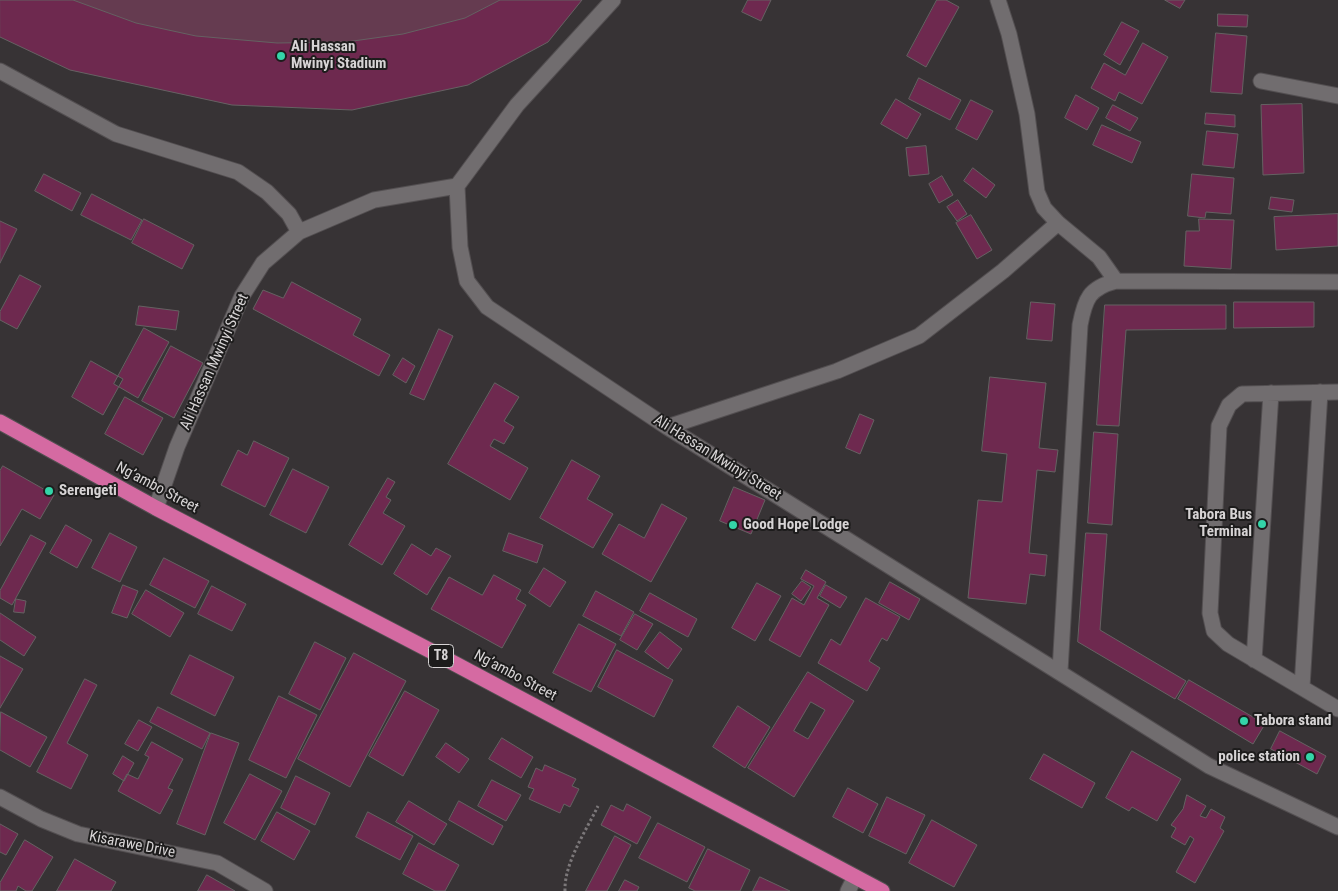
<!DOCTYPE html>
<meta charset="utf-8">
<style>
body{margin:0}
canvas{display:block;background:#373335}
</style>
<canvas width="1338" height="891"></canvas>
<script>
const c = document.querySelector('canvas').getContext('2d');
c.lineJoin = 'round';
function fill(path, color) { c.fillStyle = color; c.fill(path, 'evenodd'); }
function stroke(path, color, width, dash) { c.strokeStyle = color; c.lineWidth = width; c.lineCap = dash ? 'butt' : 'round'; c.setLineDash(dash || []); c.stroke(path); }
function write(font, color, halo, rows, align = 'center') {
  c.font = font + ' "Roboto Condensed",sans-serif'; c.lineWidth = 4; c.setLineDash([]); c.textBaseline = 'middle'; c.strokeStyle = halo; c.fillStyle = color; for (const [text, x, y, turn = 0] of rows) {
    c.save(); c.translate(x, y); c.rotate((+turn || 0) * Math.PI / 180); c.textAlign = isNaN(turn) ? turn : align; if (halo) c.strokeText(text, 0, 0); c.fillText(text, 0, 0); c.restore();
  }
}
const green = new Path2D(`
 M0,0H582L548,42L232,105L70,70L0,37Z`);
const building = new Path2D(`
 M0,0H73L136,23L196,36L277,43L346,42L403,34L465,18L500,0H582L548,42L468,85L352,110L232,105L70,70L0,37Z
 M748,0H771L761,21L742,12Z
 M937,0H946L959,7L926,67L907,56Z
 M1165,0H1185L1180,8Z
 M1218,14L1248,15L1247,27L1218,26Z
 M1122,22L1139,31L1120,65L1104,55Z
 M1216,33L1247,36L1242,94L1211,92Z
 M1143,43L1168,57L1142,104L1119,92L1115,101L1091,88L1104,63L1125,75Z
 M919,78L961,100L950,120L909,99Z
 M1076,95L1099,108L1087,130L1065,118Z
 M896,99L921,114L907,139L881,124Z
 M971,100L993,111L977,140L956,129Z
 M1302,104L1304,173L1263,175L1261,105Z
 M1113,105L1138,118L1130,131L1106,118Z
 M1206,113L1235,115V127L1205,124Z
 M1102,125L1141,142L1132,163L1093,145Z
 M1207,131L1238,134L1234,168L1203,165Z
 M926,146L929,174L909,176L906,148Z
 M973,168L995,185L986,198L964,181Z
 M44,174L81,193L72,211L35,191Z
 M1192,174L1234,178L1231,214L1206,212L1205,218L1188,216Z
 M942,176L953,195L939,203L929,184Z
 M92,194L142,220L131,240L81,215Z
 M1271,197L1294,200L1292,212L1269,209Z
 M958,200L967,214L957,221L947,207Z
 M1338,214V246L1276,250L1274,217Z
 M971,215L992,250L977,259L956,223Z
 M144,219L194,245L182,269L132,243Z
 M1199,219L1234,220L1231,269L1184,266L1186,231H1199Z
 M0,221L17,229L0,263Z
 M20,275L41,286L17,329L0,320V312Z
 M292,282L361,319L353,335L390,355L379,376L253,309L263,290L283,298Z
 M1031,302L1055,304L1052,341L1027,339Z
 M1234,302H1314V327L1234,328Z
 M1105,305H1226V329L1126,330L1119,426L1097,425Z
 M139,306L179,311L176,330L136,325Z
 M144,328L169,342L138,398L114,384Z
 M439,329L453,336L424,400L410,394Z
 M171,346L203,363L174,418L142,401Z
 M403,358L415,366L406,383L393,375Z
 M91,361L123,379L103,415L72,397Z
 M990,377L1046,383L1039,448L1058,450L1055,472L1037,470L1029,553L1047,555L1045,576L1030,574L1026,604L968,598L978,500L1002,502L1007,454L982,451Z
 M495,383L519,397L504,421L514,427L504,444L494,439L490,446L528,468L510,500L448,464Z
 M125,397L163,418L143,455L105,434Z
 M860,414L874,420L860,454L846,448Z
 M1094,432L1118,434L1112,525L1088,523Z
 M254,441L289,458L265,507L221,485L238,450L247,455Z
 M572,460L600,476L587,499L613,514L593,548L540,518Z
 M3,466L54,495L40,519L22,509L0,546V471Z
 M293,469L329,487L306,533L270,515Z
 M388,478L395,482L386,497L391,500L383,513L405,526L382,565L349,545Z
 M734,487L765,500L751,534L720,521Z
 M662,504L687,518L651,582L602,554L619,524L644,538Z
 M66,525L92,540L77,568L50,553Z
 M110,533L137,547L120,582L92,568Z
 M509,533L543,545L537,563L503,551Z
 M1086,533L1107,534L1100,630L1186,681L1175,699L1078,642Z
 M31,535L46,543L12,605L0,598V591Z
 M412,544L431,556L436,548L451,556L427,595L394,574Z
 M164,558L209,581L195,608L150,585Z
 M544,568L566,582L550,607L529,593Z
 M806,570L826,582L817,598L829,605L800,657L769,640L792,598L804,605L814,586L801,579Z
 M494,575L521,590L516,599L526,605L502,648L431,609L449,577L482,595Z
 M802,581L811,587L801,601L792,594Z
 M890,582L920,599L909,620L879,603Z
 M757,583L781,596L755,641L732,628Z
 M123,585L138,591L127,618L112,613Z
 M826,585L847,597L840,608L820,596Z
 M212,586L246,604L232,631L198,614Z
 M146,590L184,613L170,637L132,614Z
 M596,591L634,612L621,636L583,616Z
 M650,593L697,619L688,637L640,611Z
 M866,598L900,617L887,641L882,638L869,661L880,668L867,691L818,663L831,639L840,645Z
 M16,599L26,601L24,613L14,612Z
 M0,613L36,637L24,656L0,640Z
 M635,614L653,624L637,650L620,640Z
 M579,624L616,644L591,692L553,673Z
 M660,632L682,649L668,669L645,652Z
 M315,642L346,658L320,710L289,694Z
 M617,650L673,680L654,717L598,687Z
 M354,653L406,681L350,787L298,759Z
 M190,655L234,677L215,716L171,694Z
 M0,656L23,669L0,708Z
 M808,672L854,701L794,797L748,768ZM811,702L825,710L808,739L794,731Z
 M85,679L97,685L67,743L88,755L71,789L37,772Z
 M1189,680L1265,724L1253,744L1178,699Z
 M405,691L439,710L403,776L369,756Z
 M279,696L317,715L286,778L249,760Z
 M738,706L770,727L745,768L713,747Z
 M158,707L210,733L202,749L150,722Z
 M1,712L47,737L30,767L0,750Z
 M139,720L152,727L138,751L125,744Z
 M1280,731L1326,756L1317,774L1271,749Z
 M211,733L239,743L205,835L177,824Z
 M502,738L533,757L521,778L489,759Z
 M152,742L183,759L168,788L173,790L160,814L118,791L127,774L138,779L149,757L145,755Z
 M446,743L469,759L459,773L436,757Z
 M1132,751L1181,779L1157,821L1132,807L1129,811L1106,798Z
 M1044,754L1095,783L1082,808L1030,779Z
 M123,756L134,763L124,781L113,774Z
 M545,765L576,779L572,786L579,789L570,807L564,804L560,813L529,799L534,789L528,787L536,768L542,771Z
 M250,774L282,791L255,840L224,823Z
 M296,776L330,793L315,825L281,808Z
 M492,780L521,795L506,821L478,806Z
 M848,788L878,804L863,833L833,817Z
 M1187,795L1206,806L1200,816L1206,818L1211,809L1225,817L1220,828L1224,831L1195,883L1176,872L1194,839L1190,836L1185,845L1171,837L1176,828L1171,825L1183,809Z
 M887,797L925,815L906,854L869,836Z
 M409,801L447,824L434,845L396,822Z
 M459,801L503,826L493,845L449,820Z
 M627,804L651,817L637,844L601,825L611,805L623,811Z
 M277,812L310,831L294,860L261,841Z
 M368,812L413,836L400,860L356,837Z
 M932,820L977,845L954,887L909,863Z
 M658,823L705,847L687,882L639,858Z
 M0,824L18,834L6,855L0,852Z
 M615,836L631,845L607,891H586Z
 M25,840L53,857L32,891H26L18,886L16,891H0V883Z
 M419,843L459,865L445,891H435L403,874Z
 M708,849L750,870L740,891H695L689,888Z
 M75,859L116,882L111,891H57Z
 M207,875L235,891H198Z
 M760,877L790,891H753Z
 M625,880L639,887L637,891H619Z`);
const path = new Path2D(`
 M565,891C564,863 586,831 598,806`);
const minor = new Path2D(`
 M613,0L517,105L457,186L460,247L467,281L487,307L667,427L1209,766L1338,827
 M998,0L1009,34L1027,114L1037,192L1044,208L1058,223L1099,257L1116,281
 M0,71L116,134L238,172L267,192L289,214L299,232
 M1261,81L1338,96
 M1338,392L1242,394L1229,405L1219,426L1210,613L1214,631L1228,644L1338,709
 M667,427L837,371L919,336L1003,271L1058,223
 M156,508L177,447L242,296L263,263L299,232L374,200L457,186
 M1254,660L1271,393
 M1060,671L1080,325C1085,299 1089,288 1116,281L1338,282
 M1302,687L1320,392
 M0,797L41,819L78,834L217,863L265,891
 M848,891L855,877`);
const highway = new Path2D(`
 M0,422L156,508L431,651L882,891`);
const markers = [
 [281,56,5,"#34d4a8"],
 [49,491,5,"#34d4a8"],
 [1262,524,5,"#34d4a8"],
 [733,525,5,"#34d4a8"],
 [1244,721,5,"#34d4a8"],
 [1310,757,5,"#34d4a8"]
];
const shields = [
 [441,656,25]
];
const shieldNames = [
 ["T8",441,656]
];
const poiNames = [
 ["Ali Hassan",291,47],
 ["Mwinyi Stadium",291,64],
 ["Serengeti",59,491],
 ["Tabora Bus",1252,515,"right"],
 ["Terminal",1252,532,"right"],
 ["Good Hope Lodge",743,525],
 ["Tabora stand",1254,721],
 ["police station",1300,757,"right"]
];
const streetNames = [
 ["Ali Hassan Mwinyi Street",215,362,-66],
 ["Ali Hassan Mwinyi Street",717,458,32],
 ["Ng’ambo Street",157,488,28],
 ["Ng’ambo Street",515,676,28],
 ["Kisarawe Drive",132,845,11]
];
fill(green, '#653b50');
fill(building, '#6e294f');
stroke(building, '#656162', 1);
stroke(minor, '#534f51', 17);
stroke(highway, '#534f51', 17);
stroke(path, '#7c787a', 3, [2.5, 2.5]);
stroke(minor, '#716d6f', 15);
stroke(highway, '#d56aa2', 15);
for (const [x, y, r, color] of markers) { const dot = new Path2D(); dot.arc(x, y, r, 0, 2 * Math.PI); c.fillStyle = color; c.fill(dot); stroke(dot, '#1d1c1c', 2); }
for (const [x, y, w] of shields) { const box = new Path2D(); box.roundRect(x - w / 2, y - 11.5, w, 23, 4); c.fillStyle = '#1d1c1c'; c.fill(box); stroke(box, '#d7d4d5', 1); }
write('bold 14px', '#d7d4d5', null, shieldNames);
write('bold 15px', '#d7d4d5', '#1d1c1c', poiNames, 'left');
write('15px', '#d7d4d5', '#1d1c1c', streetNames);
</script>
